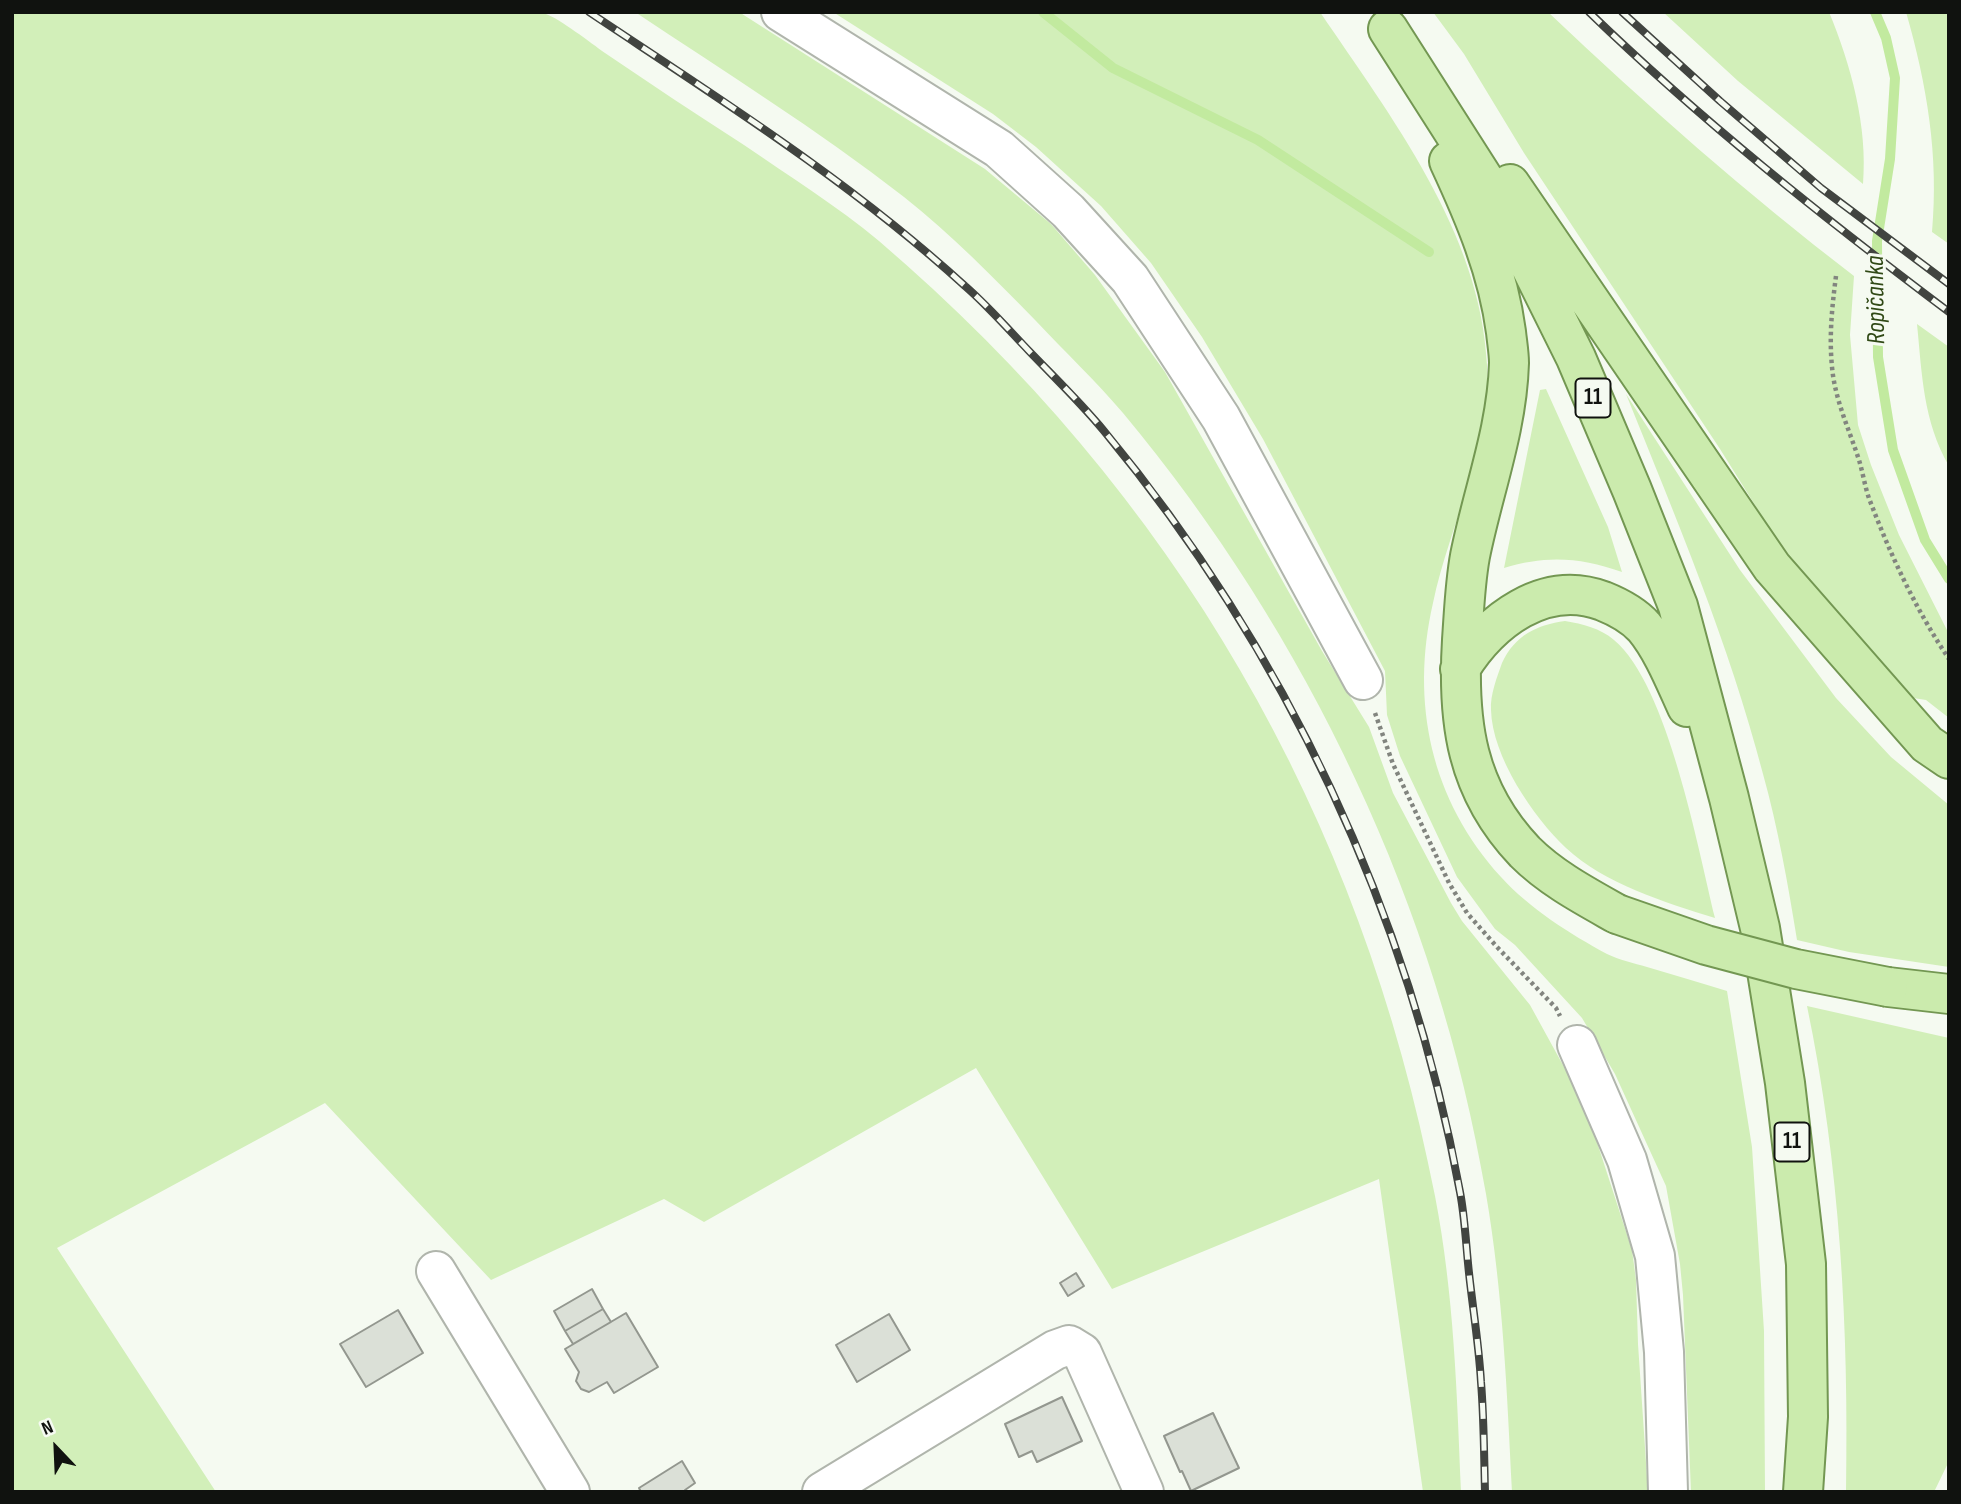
<!DOCTYPE html>
<meta charset="utf-8">
<style>
body{margin:0}
#map{position:relative;width:1961px;height:1504px;overflow:hidden;background:#f5faf1;font-family:"Sofia Sans Condensed",sans-serif}
canvas{display:block}
.frame{position:absolute;inset:0;border:14px solid #10120f;pointer-events:none}
.north{position:absolute;left:21px;top:1413px;width:70px;height:70px;-webkit-text-stroke:5px #f5faf1;paint-order:stroke;rotate:337deg;font-size:19px;font-weight:700;line-height:28px;text-align:center;color:#10120f}
.north::after{content:'';display:block;margin:auto;width:24px;height:32px;background:#10120f;clip-path:polygon(50% 0,100% 100%,50% 72%,0 100%)}
</style>
<div id="map">
<canvas width="1961" height="1504"></canvas>
<div class="frame"></div>
<div class="north">N</div>
</div>
<script>
const c = document.querySelector('canvas').getContext('2d');
c.lineJoin = 'round';
function fill(path, color) { c.fillStyle = color; c.fill(path, 'evenodd'); }
function stroke(path, color, width, dash) { c.strokeStyle = color; c.lineWidth = width; c.lineCap = dash ? 'butt' : 'round'; c.setLineDash(dash || []); c.stroke(path); }
function write(font, color, halo, rows, align = 'center') {
  c.font = font + ' "Sofia Sans Condensed",sans-serif'; c.lineWidth = 6; c.setLineDash([]); c.textBaseline = 'middle'; c.strokeStyle = halo; c.fillStyle = color; for (const [text, x, y, turn = 0] of rows) {
    c.save(); c.translate(x, y); c.rotate((+turn || 0) * Math.PI / 180); c.textAlign = isNaN(turn) ? turn : align; if (halo) c.strokeText(text, 0, 0); c.fillText(text, 0, 0); c.restore();
  }
}
const green = new Path2D(`
 M12,12C147,12 281,12 416,12C447,12 479,12 511,12C521,12 536,10 546,14C560,19 591,43 605,53C651,84 697,115 744,145C789,176 837,206 879,241C1175,494 1361,814 1435,1196C1454,1294 1457,1393 1461,1492H1423L1379,1179L1112,1289L976,1068L704,1222L664,1199L491,1280L325,1103L57,1248L216,1492H12Z
 M635,12H739L985,169L1051,224L1095,275L1165,372L1322,651L1369,727L1393,793L1451,903L1462,921L1530,1005L1575,1087L1595,1136L1632,1250L1636,1280L1638,1344L1648,1492H1512C1507,1392 1503,1293 1486,1194C1438,909 1308,635 1123,413C1096,381 1065,352 1036,321C994,278 951,234 904,197C818,130 725,72 635,12Z
 M833,12H1320C1391,117 1481,233 1487,365C1491,449 1450,523 1433,603C1410,703 1431,800 1501,877C1529,908 1570,934 1607,954C1619,960 1634,963 1647,967C1674,975 1701,983 1727,991L1752,1147L1764,1331L1765,1492H1691L1683,1295L1680,1264L1666,1186L1615,1074L1582,1018L1515,945L1495,929L1457,877L1400,756L1387,715L1385,671L1263,439L1202,337L1151,263L1101,206L1036,147L993,114Z
 M1433,12H1548C1646,105 1747,194 1854,276L1850,335L1858,425L1871,465L1899,535L1949,634V718L1926,700L1907,697L1812,588L1768,526L1720,449L1524,153L1464,54Z
 M1663,12H1829C1851,65 1868,127 1863,184L1738,81Z
 M1906,12H1949V244L1932,232C1939,156 1927,85 1906,12Z
 M1917,324L1949,347V466C1923,421 1922,374 1917,324Z
 M1546,389L1608,527L1622,572C1581,557 1545,555 1504,568L1540,390Z
 M1626,394L1740,570L1836,698L1891,757L1949,805V967L1849,952L1797,940C1788,884 1778,828 1763,774C1729,643 1676,518 1626,394Z
 M1565,621C1583,624 1600,628 1614,640C1668,685 1698,849 1715,918C1664,902 1605,884 1566,848C1533,817 1492,756 1491,710C1490,695 1497,677 1502,663C1515,635 1537,625 1565,621Z
 M1807,1006L1949,1038V1461L1934,1492H1846C1849,1329 1840,1165 1807,1006Z`);
const stream = new Path2D(`
 M1043,12L1113,68L1258,140L1429,252
 M1875,12L1886,38L1895,78L1890,159L1877,241L1878,357L1893,450L1925,540L1949,579`);
const building = new Path2D(`
 M1076,1273L1084,1286L1068,1296L1060,1283Z
 M592,1289L603,1309L565,1331L554,1311Z
 M603,1309L611,1322L573,1344L565,1331Z
 M398,1310L423,1353L366,1387L340,1344Z
 M626,1313L658,1367L614,1393L607,1382L589,1392L581,1389L576,1381L579,1372L565,1349Z
 M889,1314L910,1350L857,1382L836,1345Z
 M1062,1397L1082,1441L1037,1462L1032,1451L1019,1457L1005,1424Z
 M1213,1413L1239,1468L1191,1491L1182,1471L1180,1472L1164,1436Z
 M682,1461L695,1483L685,1490L686,1492H641L639,1488Z`);
const path = new Path2D(`
 M1836,276C1832,307 1829,336 1832,367C1835,400 1849,429 1859,460C1863,473 1865,488 1870,501C1891,556 1916,610 1949,659
 M1375,713L1393,764L1449,883L1467,913L1497,947L1556,1008L1560,1016`);
const minor = new Path2D(`
 M781,12L999,149L1068,211L1130,279L1221,418L1363,680
 M1577,1045L1627,1160L1655,1256L1664,1352L1668,1492
 M436,1271L570,1492
 M822,1492L1055,1350L1069,1345L1082,1353L1144,1492`);
const major = new Path2D(`
 M1388,29L1499,203L1576,358L1632,490L1678,606L1729,798L1760,928L1785,1083L1806,1264L1808,1417L1803,1492
 M1449,161C1475,217 1498,271 1506,332C1507,342 1509,353 1509,363C1507,430 1483,491 1470,556C1465,583 1464,612 1462,640C1457,722 1466,790 1525,852C1551,878 1585,896 1617,914
 M1510,184L1772,567L1927,744L1949,759
 M1460,669C1490,621 1544,579 1603,601C1618,607 1633,615 1644,627C1663,650 1675,681 1687,707
 M1888,987L1949,994`);
const rail = new Path2D(`
 M589,12C718,98 850,181 965,286C988,306 1008,329 1029,351C1054,377 1081,403 1104,431C1285,649 1409,913 1460,1192C1465,1218 1466,1246 1469,1273C1473,1310 1479,1346 1481,1382C1484,1419 1484,1455 1485,1492
 M1589,12C1702,121 1824,218 1949,312
 M1622,12L1720,101L1821,188L1949,284`);
const majorBridge = new Path2D(`
 M1617,914L1706,945L1796,969L1888,987`);
const shields = [
 [1593,398,35],
 [1792,1142,35]
];
const shieldNames = [
 ["11",1593,398],
 ["11",1792,1142]
];
const waterNames = [
 ["Ropičanka",1877,300,-91]
];
fill(green, '#d2efb9');
stroke(stream, '#c2ea9f', 10);
fill(building, '#dbe0d7');
stroke(building, '#93978f', 2);
stroke(minor, '#b0b5ac', 42);
stroke(major, '#739752', 42);
stroke(path, '#82857f', 4.5, [3.5, 3.5]);
stroke(minor, '#fff', 38);
stroke(major, '#cbebad', 38);
stroke(rail, '#414440', 8);
stroke(rail, '#f5faf1', 5, [16]);
stroke(majorBridge, '#739752', 42, []);
stroke(majorBridge, '#cbebad', 38);
for (const [x, y, w] of shields) { const box = new Path2D(); box.roundRect(x - w / 2, y - 19.5, w, 39, 5); c.fillStyle = '#f5faf1'; c.fill(box); stroke(box, '#10120f', 2); }
write('bold 23px', '#10120f', null, shieldNames);
write('italic 26px', '#304916', '#f5faf1', waterNames);
</script>
